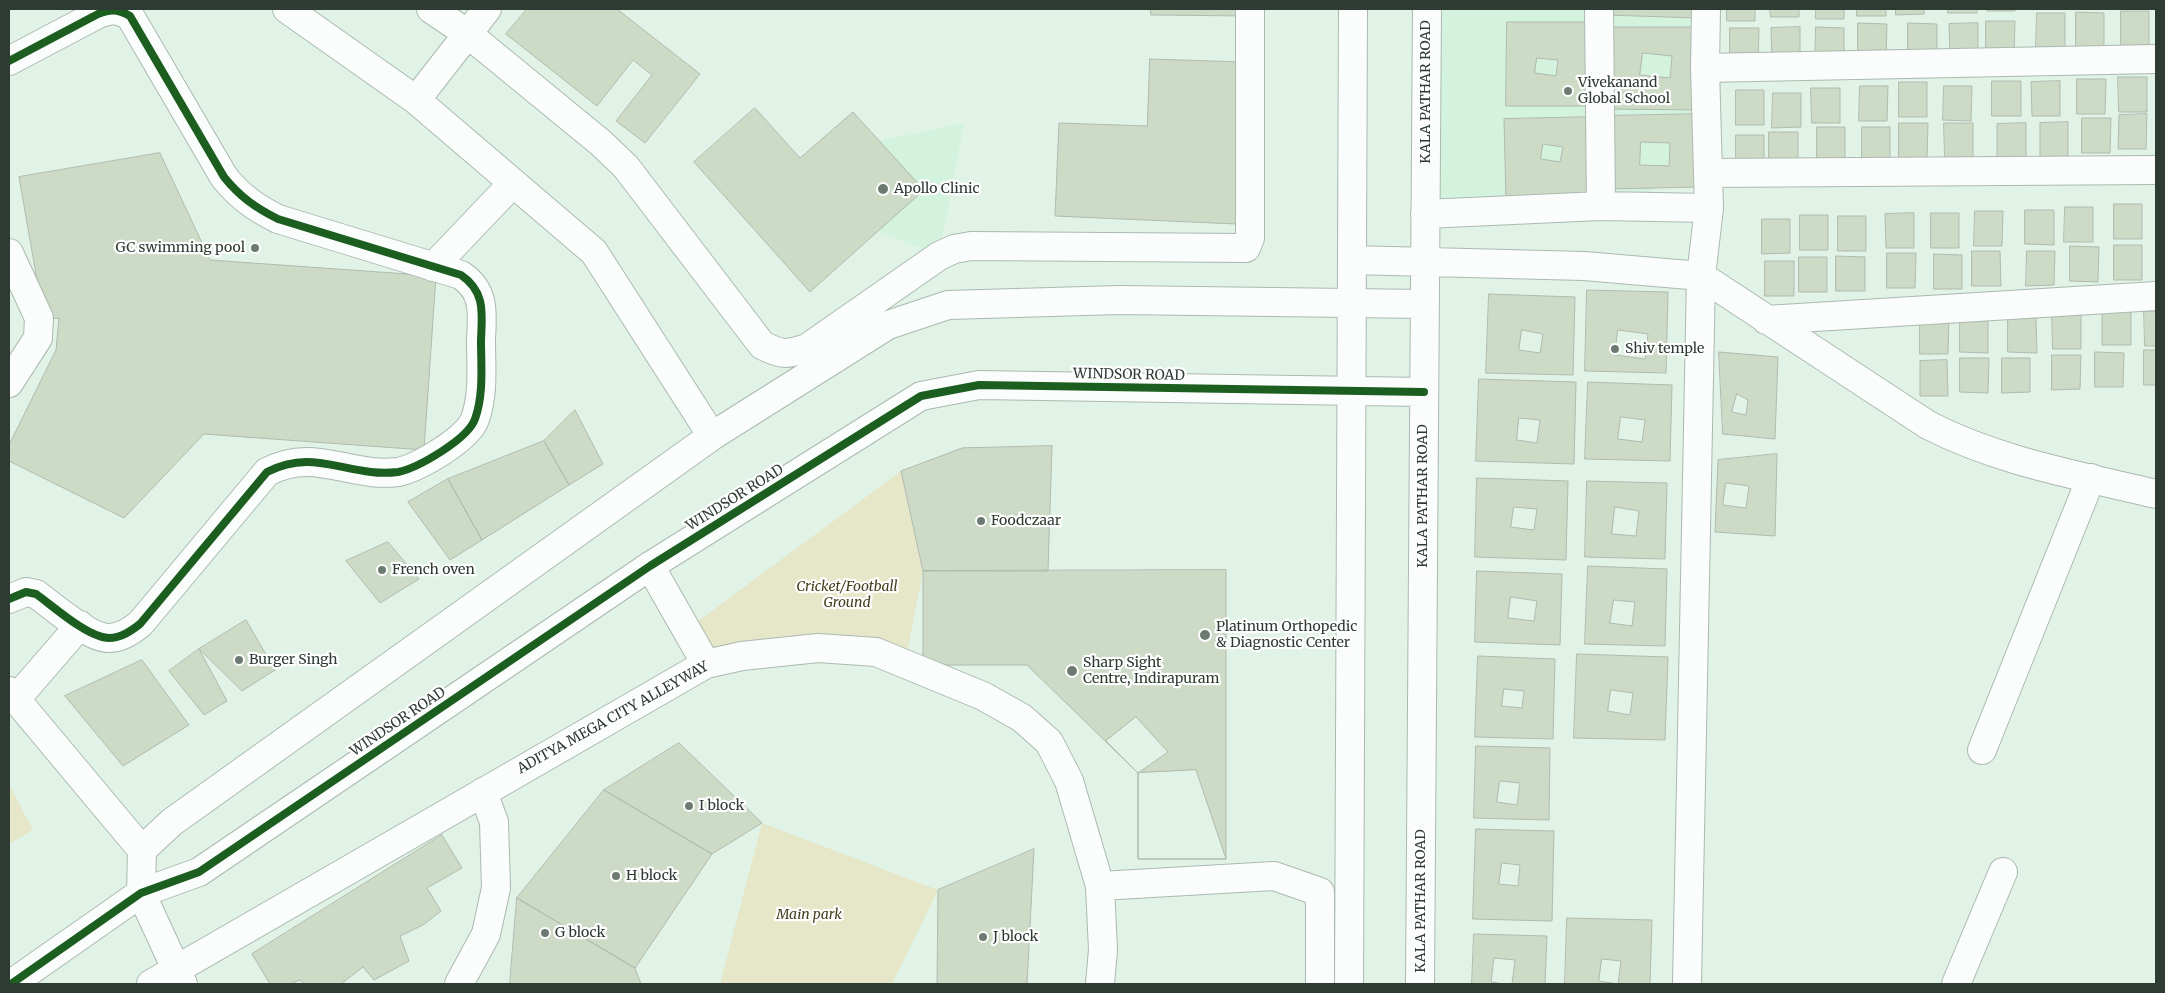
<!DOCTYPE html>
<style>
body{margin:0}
#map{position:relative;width:2165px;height:993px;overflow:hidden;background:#e1f3e7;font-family:Merriweather,serif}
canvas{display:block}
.frame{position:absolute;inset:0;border:10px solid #2d3b32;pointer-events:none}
</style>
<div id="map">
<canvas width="2165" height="993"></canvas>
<div class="frame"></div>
</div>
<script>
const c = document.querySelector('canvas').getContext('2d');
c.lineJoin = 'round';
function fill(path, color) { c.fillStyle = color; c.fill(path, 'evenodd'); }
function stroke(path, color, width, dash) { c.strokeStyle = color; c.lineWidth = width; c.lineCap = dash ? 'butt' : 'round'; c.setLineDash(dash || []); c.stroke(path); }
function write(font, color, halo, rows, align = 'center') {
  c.font = font + ' Merriweather,serif'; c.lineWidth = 4.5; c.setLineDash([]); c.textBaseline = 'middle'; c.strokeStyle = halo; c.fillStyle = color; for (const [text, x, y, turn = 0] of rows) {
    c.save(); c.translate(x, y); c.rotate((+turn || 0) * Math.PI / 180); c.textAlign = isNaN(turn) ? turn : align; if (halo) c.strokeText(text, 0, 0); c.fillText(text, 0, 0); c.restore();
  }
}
const built = new Path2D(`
 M1427,9H1711L1709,173L1601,206L1425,227Z
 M964,123L939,256L845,217L781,162Z`);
const green = new Path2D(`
 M901,471L923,571L905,663L706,664L686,630Z
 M9,784L33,830L9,844Z
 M762,823L938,890L892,984H720Z`);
const building = new Path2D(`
 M527,9H617L700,74L645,143L616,121L652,75L633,60L597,106L506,34Z
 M1151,9H1248V16L1151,15Z
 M1606,9H1697V18L1606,15Z
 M1727,9H1755V21H1727Z
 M1770,9H1799V17H1771Z
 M1816,9H1844V19H1816Z
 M1857,9H1886V16H1857Z
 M1896,9H1924V14L1896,15Z
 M1948,9H1977V13H1948Z
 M1987,9H2015V11H1987Z
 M2121,11H2149V46H2121Z
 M2076,12L2104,13V48L2076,47Z
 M2037,13H2065V48H2036Z
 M1986,21H2015L2014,56L1986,55Z
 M1507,22H1594V106H1506ZM1537,58L1558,60L1556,76L1535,73Z
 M1858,23L1887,24L1886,58H1858Z
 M1908,23L1937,24V58H1908Z
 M1978,23V58H1950L1949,24Z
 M1606,27H1700V110L1605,109ZM1643,53L1672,56L1670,78L1640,75Z
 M1800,27V62H1772L1771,28Z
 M1816,27L1844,28V62H1815Z
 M1730,28H1759L1758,63H1730Z
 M1150,59L1243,62L1236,224L1055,216L1059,123L1147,126Z
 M2118,77H2147V112H2119Z
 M2077,79H2106L2105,114H2077Z
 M1992,81H2021V116H1992Z
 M2060,81V116H2032L2031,82Z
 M1899,82H1927V117H1899Z
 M1860,86H1888L1887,121H1859Z
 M1944,86H1972L1971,121L1943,120Z
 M1811,88H1840V123H1812Z
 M1736,90H1764V125H1736Z
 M1773,93H1801V127L1772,128Z
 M755,108L800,158L853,112L924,190L810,292L694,162Z
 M1702,114L1703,187L1605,189L1604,116ZM1641,142L1670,143L1669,166L1640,165Z
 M2147,114L2146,149H2118L2119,115Z
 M1595,117L1596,197L1506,199L1504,119ZM1543,144L1563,147L1560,162L1541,159Z
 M2082,118H2111L2110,153H2082Z
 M2068,122V157H2040V123Z
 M1899,123H1928L1927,158H1899Z
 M1944,123H1973V158H1945Z
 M2026,123V158H1997V124Z
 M1817,127H1845V161L1817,162Z
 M1862,127H1890V162H1862Z
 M1769,132H1798V166H1769Z
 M1736,135H1764V170L1736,169Z
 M160,153L210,260L436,276L424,450L204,434L124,518L9,461V445L56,350L59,318L44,320L19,177Z
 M2114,204H2142V239H2114Z
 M2065,207H2093V242H2064Z
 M2025,210H2054V245L2025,244Z
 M1975,211H2003L2002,246H1974Z
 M1914,213V248H1886L1885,214Z
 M1931,213H1959V248H1931Z
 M1800,215H1828V250H1800Z
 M1838,216H1866V251H1838Z
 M1762,219H1790V253L1762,254Z
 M2114,245H2142V280H2114Z
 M2070,246L2099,247L2098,282L2070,281Z
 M1972,251H2000L2001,286H1972Z
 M2027,251H2055L2054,285L2026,286Z
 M1887,253H1916L1915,288H1887Z
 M1934,254L1962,255V289H1934Z
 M1836,256L1865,257V291H1836Z
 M1799,257H1827V292H1799Z
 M1765,261H1794V296H1765Z
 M1587,290L1668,292L1666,373L1585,371ZM1618,330L1648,334L1645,359L1615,355Z
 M1489,294L1575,297L1573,375L1486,373ZM1522,330L1543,334L1540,353L1519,350Z
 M2131,310V345H2102V311Z
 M2144,311H2156V346H2145Z
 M2052,314H2081V349H2053Z
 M2008,317L2036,318L2037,353L2008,352Z
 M1960,318H1988V353L1960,352Z
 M1920,320H1949L1948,354H1920Z
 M2144,350H2156V385H2144Z
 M1719,352L1778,357L1775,439L1723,434ZM1737,394L1748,400L1746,415L1732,412Z
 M2095,352L2124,353L2123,387H2095Z
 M2052,355H2081L2080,389L2052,390Z
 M1960,358H1989L1988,393L1960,392Z
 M2002,358H2030V392L2002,393Z
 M1947,360L1948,396H1920V361Z
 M1479,379L1576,382L1574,464L1476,461ZM1519,418L1540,420L1537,443L1517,440Z
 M1588,382L1672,385L1670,461L1585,459ZM1621,417L1645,420L1642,442L1618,439Z
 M575,410L603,464L569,485L544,441Z
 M544,441L569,485L482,540L448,479Z
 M1052,446L1048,571H923L901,471L962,448Z
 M1777,454L1775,536L1715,532L1718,460ZM1726,483L1749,486L1746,508L1723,505Z
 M1477,478L1568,481L1566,560L1475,557ZM1514,507L1537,509L1534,530L1511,527Z
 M448,479L482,540L450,560L408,502Z
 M1587,481L1667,483L1665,559L1585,557ZM1615,507L1639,511L1636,536L1612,534Z
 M388,542L419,579L380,603L346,561Z
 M1588,566L1667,569L1665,646L1585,644ZM1614,600L1635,602L1632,626L1610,623Z
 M1226,570V859H1138V773L1027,665H923V571Z
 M1477,571L1562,574L1560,645L1475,642ZM1511,597L1537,601L1534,621L1508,618Z
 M246,620L275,670L242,691L199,649Z
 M199,649L227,701L204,715L169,671Z
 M1577,654L1668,657L1665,740L1574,738ZM1611,690L1633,693L1630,715L1608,711Z
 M1478,656L1555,659L1553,739L1475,737ZM1504,689L1524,691L1522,708L1502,706Z
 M142,660L189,725L123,766L65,696Z
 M1136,717L1168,752L1138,773L1106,741Z
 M679,743L762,823L712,854L604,790Z
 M1476,746L1550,748L1549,820L1474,818ZM1500,781L1520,783L1517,805L1497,802Z
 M1196,770L1226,859H1138V773Z
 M604,790L712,854L635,968L517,898Z
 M1476,829L1554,831L1552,921L1473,919ZM1502,863L1520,865L1518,886L1499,884Z
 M442,835L462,868L427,888L441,911L423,925L400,936L409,961L374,980L363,967L341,984H304L300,980L290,984H270L252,954Z
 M1034,849L1027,984H937L938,890Z
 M517,898L635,968L641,984H510Z
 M1567,918L1652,920L1650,984H1565ZM1602,959L1621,961L1618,984L1599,981Z
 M1474,934L1547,936L1545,984H1512L1515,960L1494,958L1491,982L1504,984H1472Z`);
const minor = new Path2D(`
 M287,9L416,100L594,252L712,436
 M431,9L468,34L601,143L626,167L762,345C781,355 787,355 807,348L939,256L954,249L971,246L1246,248L1250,238V9
 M1599,9L1601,206
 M9,61L98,14C111,9 118,9 130,16L224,177C240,197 256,208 278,219L461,275C486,292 482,314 481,340C481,366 484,394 475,419C468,439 418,468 398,472C390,473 379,473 371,472C332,467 305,452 267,472L140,624C131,631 121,638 109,638C88,638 53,606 36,594L26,592L9,599
 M1705,68L2156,59
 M416,100L487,9
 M1709,173L2156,170
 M1425,214L1601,206L1709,208
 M9,253L39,318L38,338L9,383
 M1352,260L1584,266L1701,276L1928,425C2000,462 2078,475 2156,494
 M433,267L513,183
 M1766,320L2156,296
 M650,566L706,664
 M9,691L142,850L141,893L183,984
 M16,699L80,625
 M1982,750L2091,478
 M142,850L172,822L712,436L888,325L948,305L1120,300L1425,304
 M1100,886L1274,876L1320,892V984
 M11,984L141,893L199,872L650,566L921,396L979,385L1424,392
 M151,984L706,664L742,656L818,648L876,652L983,696L1022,718L1049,742L1069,781L1100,886L1103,950L1100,984
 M459,984L486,934L496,888L494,822L483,792
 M1349,984L1353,9
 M1420,984L1427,9
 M1687,984L1701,276L1709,208L1705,68L1706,9
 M1956,984L2003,872`);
const cycleway = new Path2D(`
 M9,61L98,14C111,9 118,9 130,16L224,177C240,197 256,208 278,219L461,275C486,292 482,314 481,340C481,366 484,394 475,419C468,439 418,468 398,472C390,473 379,473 371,472C332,467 305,452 267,472L140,624C131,631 121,638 109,638C88,638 53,606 36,594L26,592L9,599
 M11,984L141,893L199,872L650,566L921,396L979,385L1424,392`);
const markers = [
 [1568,91,5,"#6c7b71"],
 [883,189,6,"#6c7b71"],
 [255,248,5,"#6c7b71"],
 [1615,349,5,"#6c7b71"],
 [981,521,5,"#6c7b71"],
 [382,570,5,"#6c7b71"],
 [1205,635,6,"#6c7b71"],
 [239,660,5,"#6c7b71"],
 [1072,671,6,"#6c7b71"],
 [689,806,5,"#6c7b71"],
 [616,876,5,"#6c7b71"],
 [545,933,5,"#6c7b71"],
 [983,937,5,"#6c7b71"]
];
const poiNames = [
 ["Vivekanand",1578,83],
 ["Global School",1578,99],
 ["Apollo Clinic",894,189],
 ["GC swimming pool",245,248,"right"],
 ["Shiv temple",1625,349],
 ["Foodczaar",991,521],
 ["French oven",392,570],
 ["Platinum Orthopedic",1216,627],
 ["& Diagnostic Center",1216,643],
 ["Burger Singh",249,660],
 ["Sharp Sight",1083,663],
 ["Centre, Indirapuram",1083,679],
 ["I block",699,806],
 ["H block",626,876],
 ["G block",555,933],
 ["J block",993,937]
];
const streetNames = [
 ["KALA PATHAR ROAD",1426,92,-90],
 ["WINDSOR ROAD",1129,375,1],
 ["KALA PATHAR ROAD",1423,496,-90],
 ["WINDSOR ROAD",735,498,-32],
 ["ADITYA MEGA CITY ALLEYWAY",613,718,-29],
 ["WINDSOR ROAD",398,722,-34],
 ["KALA PATHAR ROAD",1421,901,-90]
];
const parkNames = [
 ["Cricket/Football",847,587],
 ["Ground",847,603],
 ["Main park",809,915]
];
fill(built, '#d4f3de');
fill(green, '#e5e7c8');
fill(building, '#ccdac6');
stroke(building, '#b0baaf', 1);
stroke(minor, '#abb9b0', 30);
stroke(minor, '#fafdfb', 28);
stroke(cycleway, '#1b5e20', 8);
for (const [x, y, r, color] of markers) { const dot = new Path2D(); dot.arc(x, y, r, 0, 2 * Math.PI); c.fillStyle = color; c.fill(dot); stroke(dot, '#fefefe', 2); }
write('14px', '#2d3b32', '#fefefe', poiNames, 'left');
write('14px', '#2d3b32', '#fefefe', streetNames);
write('italic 14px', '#463e1b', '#fefefe', parkNames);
</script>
